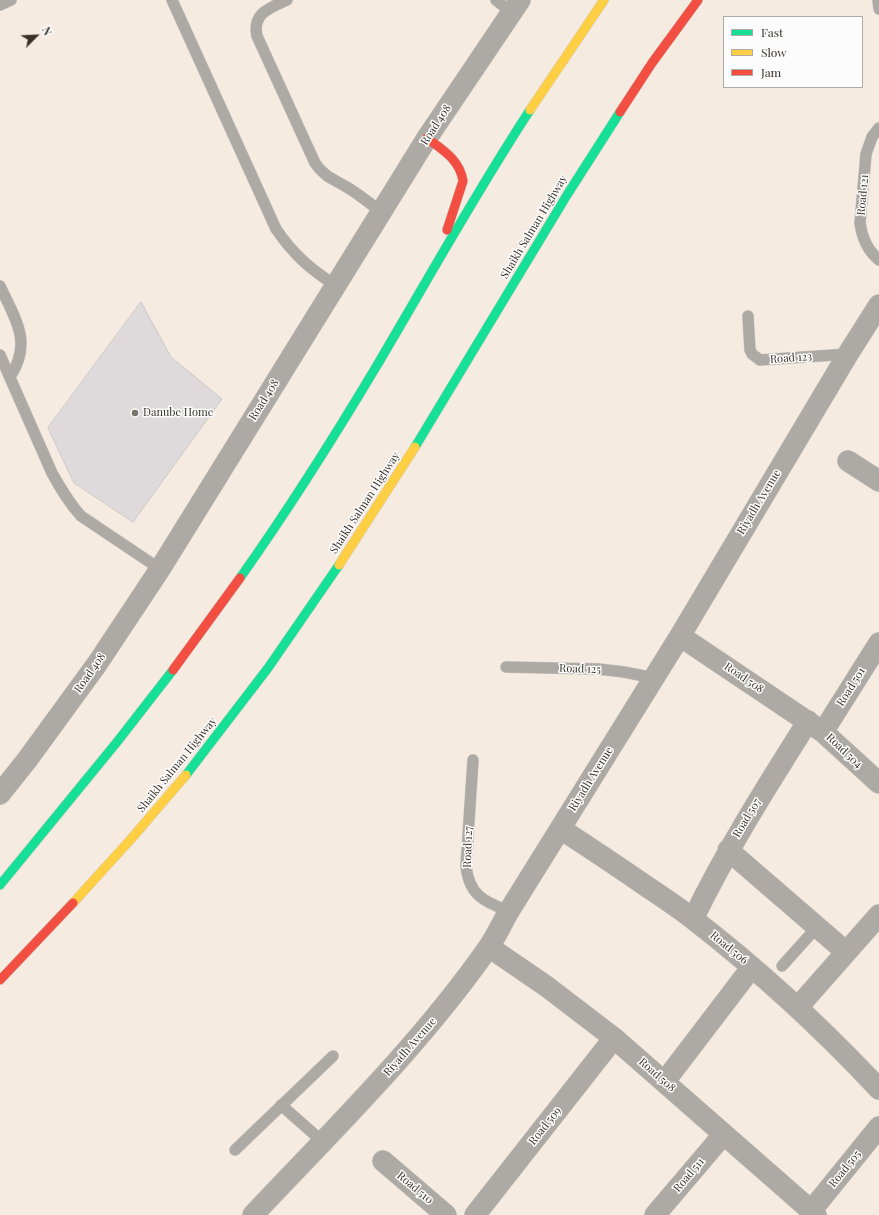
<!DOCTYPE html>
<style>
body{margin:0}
#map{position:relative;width:879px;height:1215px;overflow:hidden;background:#f5ebe0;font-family:"Playfair Display",serif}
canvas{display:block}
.legend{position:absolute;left:723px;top:16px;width:140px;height:72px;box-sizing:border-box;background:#fcfcfc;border:1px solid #aeaaa6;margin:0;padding:5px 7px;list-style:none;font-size:12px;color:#383026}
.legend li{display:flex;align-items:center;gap:8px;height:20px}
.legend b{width:20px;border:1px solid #aeaaa6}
.north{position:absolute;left:16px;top:16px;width:40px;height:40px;-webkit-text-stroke:3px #fcfcfc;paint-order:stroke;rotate:66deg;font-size:11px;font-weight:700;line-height:16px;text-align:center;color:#383026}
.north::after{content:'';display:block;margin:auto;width:14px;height:18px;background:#383026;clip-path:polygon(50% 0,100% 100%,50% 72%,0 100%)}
</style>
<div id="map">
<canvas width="879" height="1215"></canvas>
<ul class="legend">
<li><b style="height:5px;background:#16e098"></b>Fast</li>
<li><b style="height:5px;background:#ffcf43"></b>Slow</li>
<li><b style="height:5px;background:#f24e42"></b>Jam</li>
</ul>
<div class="north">N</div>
</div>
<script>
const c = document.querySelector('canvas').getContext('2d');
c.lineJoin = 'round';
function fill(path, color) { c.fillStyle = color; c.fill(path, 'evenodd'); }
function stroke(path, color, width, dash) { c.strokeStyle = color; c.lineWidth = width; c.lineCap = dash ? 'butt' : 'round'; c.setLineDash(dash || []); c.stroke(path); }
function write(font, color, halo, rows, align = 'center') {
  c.font = font + ' "Playfair Display",serif'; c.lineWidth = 3; c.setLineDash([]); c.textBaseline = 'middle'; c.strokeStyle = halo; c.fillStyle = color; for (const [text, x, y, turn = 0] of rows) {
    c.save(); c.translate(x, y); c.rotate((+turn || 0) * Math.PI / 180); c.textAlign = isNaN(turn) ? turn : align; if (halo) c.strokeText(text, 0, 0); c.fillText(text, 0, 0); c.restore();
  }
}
const building = new Path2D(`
 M141,302L171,357L222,399L133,522L74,483L48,428Z`);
const lane = new Path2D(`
 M172,0L276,229C293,254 310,269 335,285
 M287,0C270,8 252,13 257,36L315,163C325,178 336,180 350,189C361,196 371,204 381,212
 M496,0L511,12
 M878,0L879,9
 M0,5L11,0
 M879,128L872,137L866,154L860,223C862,238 868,251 879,260
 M0,286C15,319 33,342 10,377
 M748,316L750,350L752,354L760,360L848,354
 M0,355L52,473C61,489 69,503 81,516L160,569
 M506,667L598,669L624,672L654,678
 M473,760L466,866C469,895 484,902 509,911
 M782,966L817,927
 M281,1105L323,1142
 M235,1150L333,1056`);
const street = new Path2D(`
 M848,461L879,481
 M680,636L823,732L879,783
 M823,732L879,643
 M0,794L27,760L97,664L160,569L427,138L520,0
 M561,829C590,848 620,868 649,888C664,898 679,908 693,919C760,971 822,1028 879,1089
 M728,850L846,952
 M693,919C727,849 767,786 808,721
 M489,947L546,986L614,1038L816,1215
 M798,1007L879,915
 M665,1081L752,967
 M383,1161L446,1215
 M811,1211L879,1127
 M253,1215C334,1129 420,1045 488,948C496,937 502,923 509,911L680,636L848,354L879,305
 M475,1215L614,1038
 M655,1215L723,1135`);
const fast = new Path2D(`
 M415,447L567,195L620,112
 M240,578C288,510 333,439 376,367C427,281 475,194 530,110
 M186,775L268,668L339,565
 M0,885L117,742L173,670`);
const slow = new Path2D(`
 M530,110L604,0
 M339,565L415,447
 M73,903L131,839L186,775`);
const jam = new Path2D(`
 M620,112L652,63L698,0
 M427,138C443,150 460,160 463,181L447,230
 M173,670L240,578
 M0,980L73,903`);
const markers = [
 [135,413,4,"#7a7167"]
];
const streetNames = [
 ["Road 408",436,125,-57],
 ["Road 121",863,195,-85],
 ["Shaikh Salman Highway",534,227,-59],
 ["Road 123",791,358,-4],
 ["Road 408",264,400,-58],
 ["Riyadh Avenue",759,502,-59],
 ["Shaikh Salman Highway",365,503,-57],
 ["Road 125",580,669,2],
 ["Road 408",90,673,-55],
 ["Road 508",744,678,34],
 ["Road 501",851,687,-58],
 ["Road 504",844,751,43],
 ["Shaikh Salman Highway",177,765,-51],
 ["Riyadh Avenue",591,779,-58],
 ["Road 507",747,818,-59],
 ["Road 127",468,847,-88],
 ["Road 506",729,948,39],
 ["Riyadh Avenue",410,1047,-49],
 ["Road 508",657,1075,41],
 ["Road 509",545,1126,-52],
 ["Road 505",845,1169,-51],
 ["Road 511",689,1175,-50],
 ["Road 510",415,1188,40]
];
const poiNames = [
 ["Danube Home",143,413]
];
fill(building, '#ded9da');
stroke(building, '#ccc7c7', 1);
stroke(lane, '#d1c9c0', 12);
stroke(street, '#d1c9c0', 22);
stroke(fast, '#d1c9c0', 10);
stroke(slow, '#d1c9c0', 10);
stroke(jam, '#d1c9c0', 10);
stroke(lane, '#ada9a4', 11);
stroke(street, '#ada9a4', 21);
stroke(fast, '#16e098', 9);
stroke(slow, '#ffcf43', 9);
stroke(jam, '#f24e42', 9);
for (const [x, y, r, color] of markers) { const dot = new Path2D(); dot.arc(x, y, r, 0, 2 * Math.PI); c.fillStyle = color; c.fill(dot); stroke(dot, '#fcfcfc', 1.5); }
write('11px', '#383026', '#fcfcfc', streetNames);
write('11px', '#383026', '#fcfcfc', poiNames, 'left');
</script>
